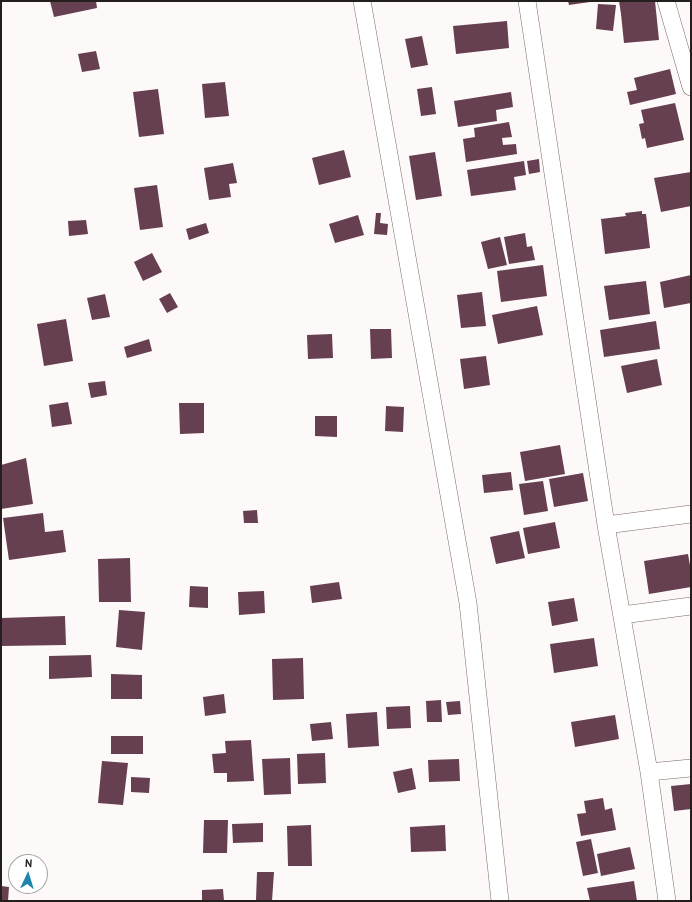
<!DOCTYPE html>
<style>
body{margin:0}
#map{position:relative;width:692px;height:902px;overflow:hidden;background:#fdf9f8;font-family:"PT Sans",sans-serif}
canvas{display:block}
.frame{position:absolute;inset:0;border:2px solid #241e1c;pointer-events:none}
.north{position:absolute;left:8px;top:854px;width:40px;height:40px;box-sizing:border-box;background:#fff;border:1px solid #a7a5a4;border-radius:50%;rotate:4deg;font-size:11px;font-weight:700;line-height:16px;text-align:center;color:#241e1c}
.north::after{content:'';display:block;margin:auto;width:14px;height:18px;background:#1e84ae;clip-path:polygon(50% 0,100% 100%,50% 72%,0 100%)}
</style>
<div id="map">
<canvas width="692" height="902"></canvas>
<div class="frame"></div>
<div class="north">N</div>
</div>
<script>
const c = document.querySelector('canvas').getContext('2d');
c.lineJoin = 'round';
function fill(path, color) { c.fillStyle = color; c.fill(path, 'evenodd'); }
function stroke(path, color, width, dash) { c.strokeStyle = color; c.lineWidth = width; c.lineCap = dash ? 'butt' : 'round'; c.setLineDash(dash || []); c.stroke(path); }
const building = new Path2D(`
 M50,1H96L97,8L54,17Z
 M568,1H590V2L569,5Z
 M619,1H655L659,40L624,43L621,14L637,12L621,14Z
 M598,4L616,5L613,31L596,29Z
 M507,21L509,48L456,54L453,26Z
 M422,36L428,65L411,68L405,39Z
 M96,51L100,69L82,72L78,54Z
 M670,69L676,94L630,105L627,92L637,90L634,78Z
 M225,82L229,116L205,118L202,84Z
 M432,87L436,114L421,116L417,89Z
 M158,89L164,134L139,137L133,92Z
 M511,92L513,107L496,110L497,121L458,127L454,101Z
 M675,103L684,140L647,148L645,138L642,139L639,124L644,123L641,110Z
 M509,122L512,137L502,138L503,145L516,144L517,154L466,162L463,139L475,137L474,128Z
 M344,150L351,177L319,185L312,158Z
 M435,152L442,196L416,200L409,156Z
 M539,159L540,172L529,174L527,161Z
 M524,161L526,175L514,177L516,190L471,196L467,170Z
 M233,163L237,183L229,184L231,197L209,200L204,168Z
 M691,172V206L661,212L654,178Z
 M157,185L163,227L140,230L134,188Z
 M642,211V214H646L650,248L605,254L601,219L626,216L625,213Z
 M376,213H381L380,223L388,224L387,235L374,234Z
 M358,215L364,235L335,243L329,224Z
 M86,220L88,234L69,236L68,221Z
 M206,223L209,233L189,240L186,229Z
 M525,233L527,247L532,246L535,260L509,264L504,237Z
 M500,237L507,265L488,269L481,242Z
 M152,253L162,272L143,281L134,262Z
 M543,265L547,296L501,302L497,271Z
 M691,275V303L664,308L660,282Z
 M646,281L650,314L609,320L604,286Z
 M482,292L486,326L461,328L457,295Z
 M170,293L178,307L167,313L159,299Z
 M105,294L110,317L92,320L87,298Z
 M537,306L543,335L498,344L492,315Z
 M66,319L73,361L44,366L37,324Z
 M656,321L660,349L604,357L600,330Z
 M370,329H391L392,358L371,359Z
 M332,334L333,358L308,359L307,335Z
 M149,339L152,351L127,358L124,347Z
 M486,356L490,385L464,389L460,359Z
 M657,359L662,385L627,393L621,366Z
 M105,381L107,395L91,398L88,383Z
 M68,402L72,424L52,427L49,405Z
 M179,403H204V433L180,434Z
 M386,406L404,407L403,432L385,431Z
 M315,416H337V437L315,436Z
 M560,445L565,474L525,481L520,452Z
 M26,458L33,504L1,509V465Z
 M511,472L513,490L484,493L482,475Z
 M583,473L588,501L554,507L549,479Z
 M543,481L548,511L524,515L519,484Z
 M257,510L258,523H244L243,511Z
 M43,513L45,532L63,530L66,552L9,560L3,518Z
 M555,522L560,548L528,554L523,528Z
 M519,531L525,558L496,564L490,537Z
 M688,554L691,571V587L649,594L644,561Z
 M130,558L131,602H99L98,559Z
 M339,582L342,599L312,603L310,586Z
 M190,586L208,587V608L189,607Z
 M264,591L265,613L239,615L238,592Z
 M574,598L578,621L552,626L548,602Z
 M119,610L145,612L142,650L116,647Z
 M65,616L66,645L1,646V618Z
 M594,638L598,666L554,673L550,644Z
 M91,655L92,677L49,679V656Z
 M303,658L304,699L273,700L272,659Z
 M111,674L142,675V699H111Z
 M224,694L226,713L205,716L203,697Z
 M441,700L442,722H427L426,701Z
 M460,701L461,714L448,715L446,702Z
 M410,706L411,728L387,729L386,707Z
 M377,712L379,746L348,748L346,714Z
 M615,715L619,739L575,747L571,722Z
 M331,722L333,739L312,741L310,724Z
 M111,736H143V754H111Z
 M251,740L254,781L227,782V773H214L212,754L226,753L225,741Z
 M325,753L326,783L298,784L297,754Z
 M290,758L291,794L264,795L262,759Z
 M459,759L460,781L429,782L428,760Z
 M102,761L128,763L123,805L98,803Z
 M412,768L416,789L398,793L393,772Z
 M131,777L150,778L149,793L131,792Z
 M691,784V809L674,811L671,786Z
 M603,798L605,810L612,808L616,830L581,836L577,814L586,813L584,801Z
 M204,820H228L227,853H203Z
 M263,823V842L233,843L232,824Z
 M311,825L312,866H288L287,826Z
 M445,825L446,851L411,852L410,827Z
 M591,839L598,873L583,876L576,842Z
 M630,847L635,869L601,876L597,854Z
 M257,872H274L272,901L256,900Z
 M634,881L637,901H590L587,888Z
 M1,886L9,887L8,901H1Z
 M223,889L224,901H202V890Z`);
const street = new Path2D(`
 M362,1L468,603L500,901
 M527,1L606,525L649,772L667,901
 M666,1L691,87
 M606,525L691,514
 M622,615L691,606
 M649,772L691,768`);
fill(building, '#663f50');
stroke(street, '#796a64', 18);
stroke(street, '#fff', 17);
</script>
